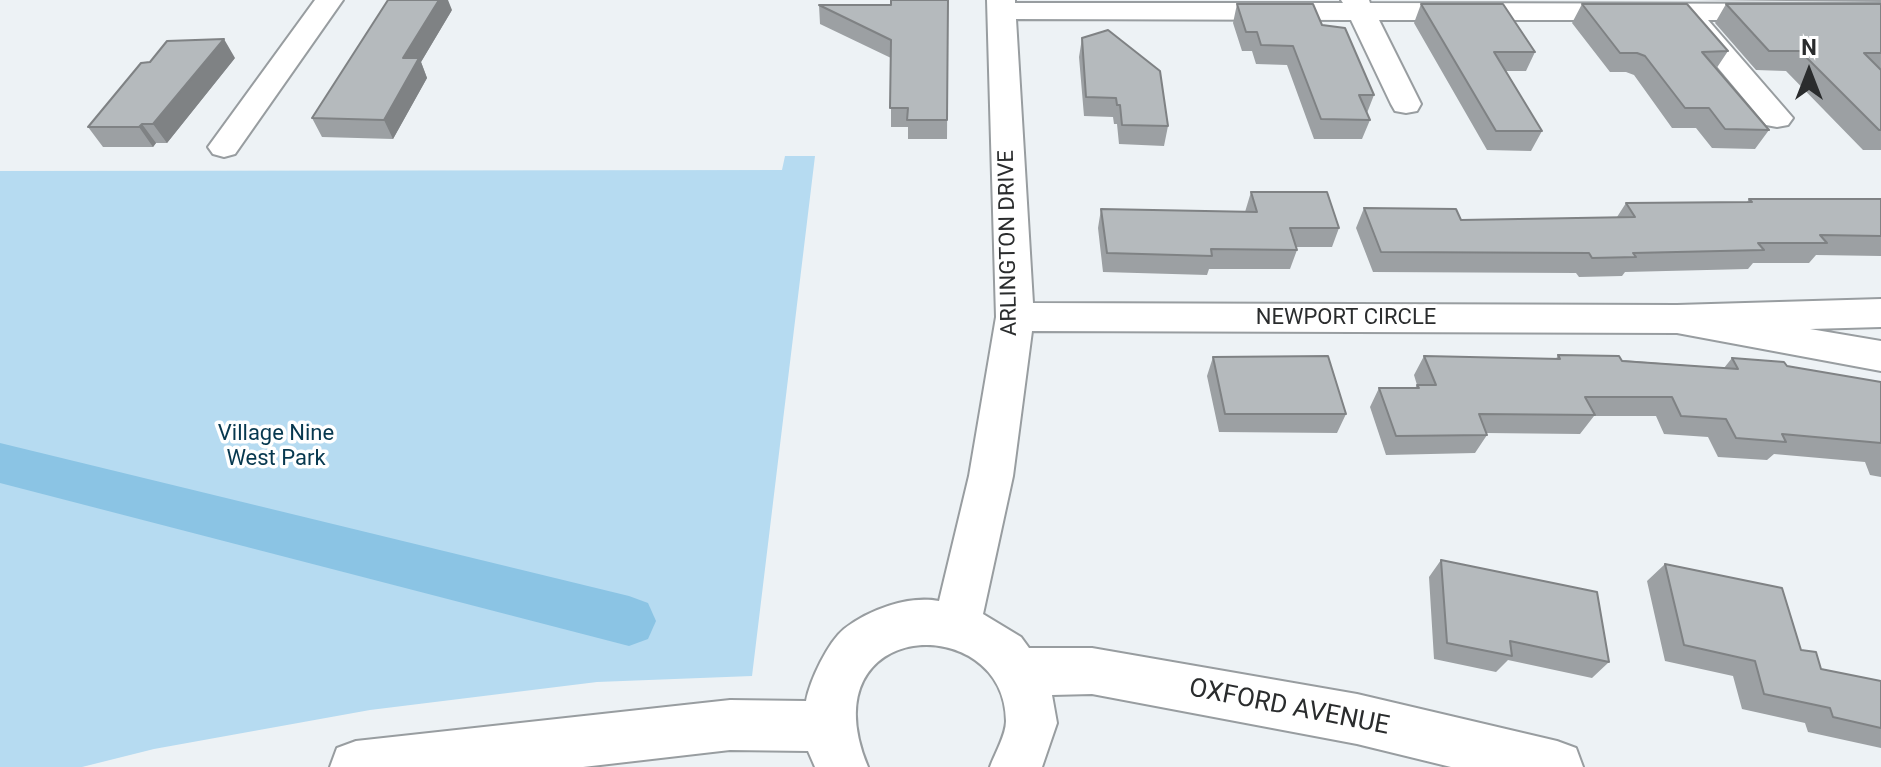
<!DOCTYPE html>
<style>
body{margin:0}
#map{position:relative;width:1881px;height:767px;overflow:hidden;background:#edf2f5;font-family:Roboto,sans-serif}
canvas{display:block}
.north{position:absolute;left:1769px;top:32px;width:80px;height:80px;-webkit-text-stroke:6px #fff;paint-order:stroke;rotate:0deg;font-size:22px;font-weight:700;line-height:32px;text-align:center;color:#2a2c2d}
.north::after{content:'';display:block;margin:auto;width:28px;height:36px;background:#2a2c2d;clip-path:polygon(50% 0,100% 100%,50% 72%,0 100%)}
</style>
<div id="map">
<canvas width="1881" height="767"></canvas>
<div class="north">N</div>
</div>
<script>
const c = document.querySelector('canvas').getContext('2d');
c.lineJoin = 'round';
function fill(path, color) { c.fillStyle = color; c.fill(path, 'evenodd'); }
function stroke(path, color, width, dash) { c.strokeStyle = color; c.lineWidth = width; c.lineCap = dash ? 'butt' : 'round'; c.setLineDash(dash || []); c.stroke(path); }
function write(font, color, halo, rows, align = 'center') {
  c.font = font + ' Roboto,sans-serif'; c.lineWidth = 7; c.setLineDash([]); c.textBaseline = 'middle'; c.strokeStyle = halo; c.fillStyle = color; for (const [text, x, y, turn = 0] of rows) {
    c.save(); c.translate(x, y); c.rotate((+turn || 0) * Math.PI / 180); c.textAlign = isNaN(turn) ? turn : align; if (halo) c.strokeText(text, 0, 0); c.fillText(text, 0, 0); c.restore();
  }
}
const green = new Path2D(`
 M785,156H815L752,676L597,682L370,710L154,749L82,767H0V171L782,170Z`);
const canal = new Path2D(`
 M0,443L629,596L648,603L656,621L648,639L629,646L0,483Z`);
const minor = new Path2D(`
 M315,0H343L235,154L224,157L213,154L208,147Z
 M987,0H1015V3H1343L1341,0H1369L1370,3L1881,4V20H1708L1793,118L1788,125L1777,127L1766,125L1678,20H1379L1421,104L1417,111L1406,113L1395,111L1391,104L1351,20L1016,19L1033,303L1677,305L1881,299V327L1810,329L1881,341V371L1677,333L1032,331L1013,476L983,614L1021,637L1029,648H1092L1357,694L1557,741L1576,748L1583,767H1451L1357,744L1092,694L1052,695L1057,723L1042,767H990C995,753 1006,735 1006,721C1005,610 806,617 868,767H815L808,751L730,750L583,767H330L337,748L356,741L730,700L806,701C810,680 828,642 844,629C868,610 908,595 939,601L969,476L996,317Z`);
const wall = new Path2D(`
 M948,0L947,139H908V127H891V58L820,24L819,5H891Z
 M1694,0H1881V2Z
 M1237,4L1322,25L1374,95L1367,113L1370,120L1362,139H1314L1287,65L1256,64L1252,51H1242L1233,23Z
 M1421,4L1535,52L1526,71H1506L1542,131L1531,151L1487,150L1414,23Z
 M1582,4L1728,51L1716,69L1769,130L1755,149L1712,148L1696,128H1672L1634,75L1626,72H1610L1572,23Z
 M1726,4H1881V150H1863L1786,71L1756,70L1715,23Z
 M452,10L421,62L427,78L393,139L322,137L312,118Z
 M1082,38L1168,126L1164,146L1119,144L1117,124H1114L1113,117L1084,116L1079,57Z
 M235,58L167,143H156L153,147H103L88,127Z
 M1251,192L1339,228L1332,247H1296L1297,250L1290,269H1209L1207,275L1103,272L1098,228L1101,209L1245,212Z
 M1749,199H1881V256L1816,255L1809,263H1753L1748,269L1625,272L1622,276L1579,277L1576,273L1373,272L1356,228L1364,208L1461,220L1617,217L1626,203L1747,202Z
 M1558,355L1724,368L1732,358L1881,382V477L1870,475L1865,462L1774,454L1767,460L1718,457L1708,437L1664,434L1656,416H1594L1580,434L1486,433L1487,435L1475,453L1386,455L1370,407L1379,388H1415L1417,385L1414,375L1424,356L1556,359Z
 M1213,357L1346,414L1337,433L1219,432L1207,376Z
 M1441,560L1609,662L1592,678L1508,660L1496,672L1434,659L1429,577Z
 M1665,564L1801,650L1821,669L1881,681V748L1808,732L1805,723L1742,709L1733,676L1665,661L1647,581Z`);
const shadedWall = new Path2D(`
 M436,0H448L452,10L421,62L427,78L393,139L384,120L403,58Z
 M224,39L235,58L167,143L153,124Z
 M142,124L156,143L153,147L139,127Z`);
const building = new Path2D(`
 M388,0H439L403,58H419L384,120L312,118Z
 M891,0H948L947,120H907L908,108H890L891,40L819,5H891Z
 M1237,4H1313L1322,25L1345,28L1374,95H1359L1370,120L1321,119L1293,46L1261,45L1257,32H1246Z
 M1421,4H1503L1535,52H1494L1542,131H1496Z
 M1582,4H1687L1728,51L1702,52L1769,130L1725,129L1709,108H1685L1645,56L1637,53H1620Z
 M1726,4H1881V53H1864L1881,70V130H1879L1800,51H1769Z
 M1108,30L1160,71L1168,126L1122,125L1120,105H1117L1116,98L1086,97L1082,38Z
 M224,39L153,124H142L139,127H88L141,63L150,62L167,41Z
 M1251,192H1327L1339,228H1290L1297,250L1211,249L1212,256L1107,253L1101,209L1257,212Z
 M1749,199H1881V236L1820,235L1827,243H1758L1764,250L1633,253L1636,257L1592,258L1589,253L1381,252L1364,208L1456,209L1461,220L1635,217L1626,203L1752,202Z
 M1558,355L1619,356L1622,361L1738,369L1732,358L1784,362L1787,366L1881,382V443L1782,434L1786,442L1736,438L1726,419L1681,416L1672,397H1585L1595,415L1479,414L1487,435L1396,436L1379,388H1419L1417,385H1436L1424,356L1560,359Z
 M1328,356L1346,414H1225L1213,357Z
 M1441,560L1597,592L1609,662L1510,641L1512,656L1447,643Z
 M1665,564L1782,588L1801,650L1816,652L1821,669L1881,681V728L1833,717L1830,708L1764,694L1755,661L1684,645Z`);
const streetNames = [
 ["ARLINGTON DRIVE",1009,243,-91],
 ["NEWPORT CIRCLE",1346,318]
];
const parkNames = [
 ["Village Nine",276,434],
 ["West Park",276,459]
];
const nearStreetnames = [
 ["OXFORD AVENUE",1289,708,11]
];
fill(green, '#b6dbf1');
fill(canal, '#8bc4e4');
stroke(minor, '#989da0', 4);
fill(minor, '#fff');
fill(wall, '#9ca0a3');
fill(shadedWall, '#7f8284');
fill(building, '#b5babd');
stroke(building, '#7f8284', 2);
write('22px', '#2a2c2d', '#fff', streetNames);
write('22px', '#07384f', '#fff', parkNames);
write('26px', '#2a2c2d', '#fff', nearStreetnames);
</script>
